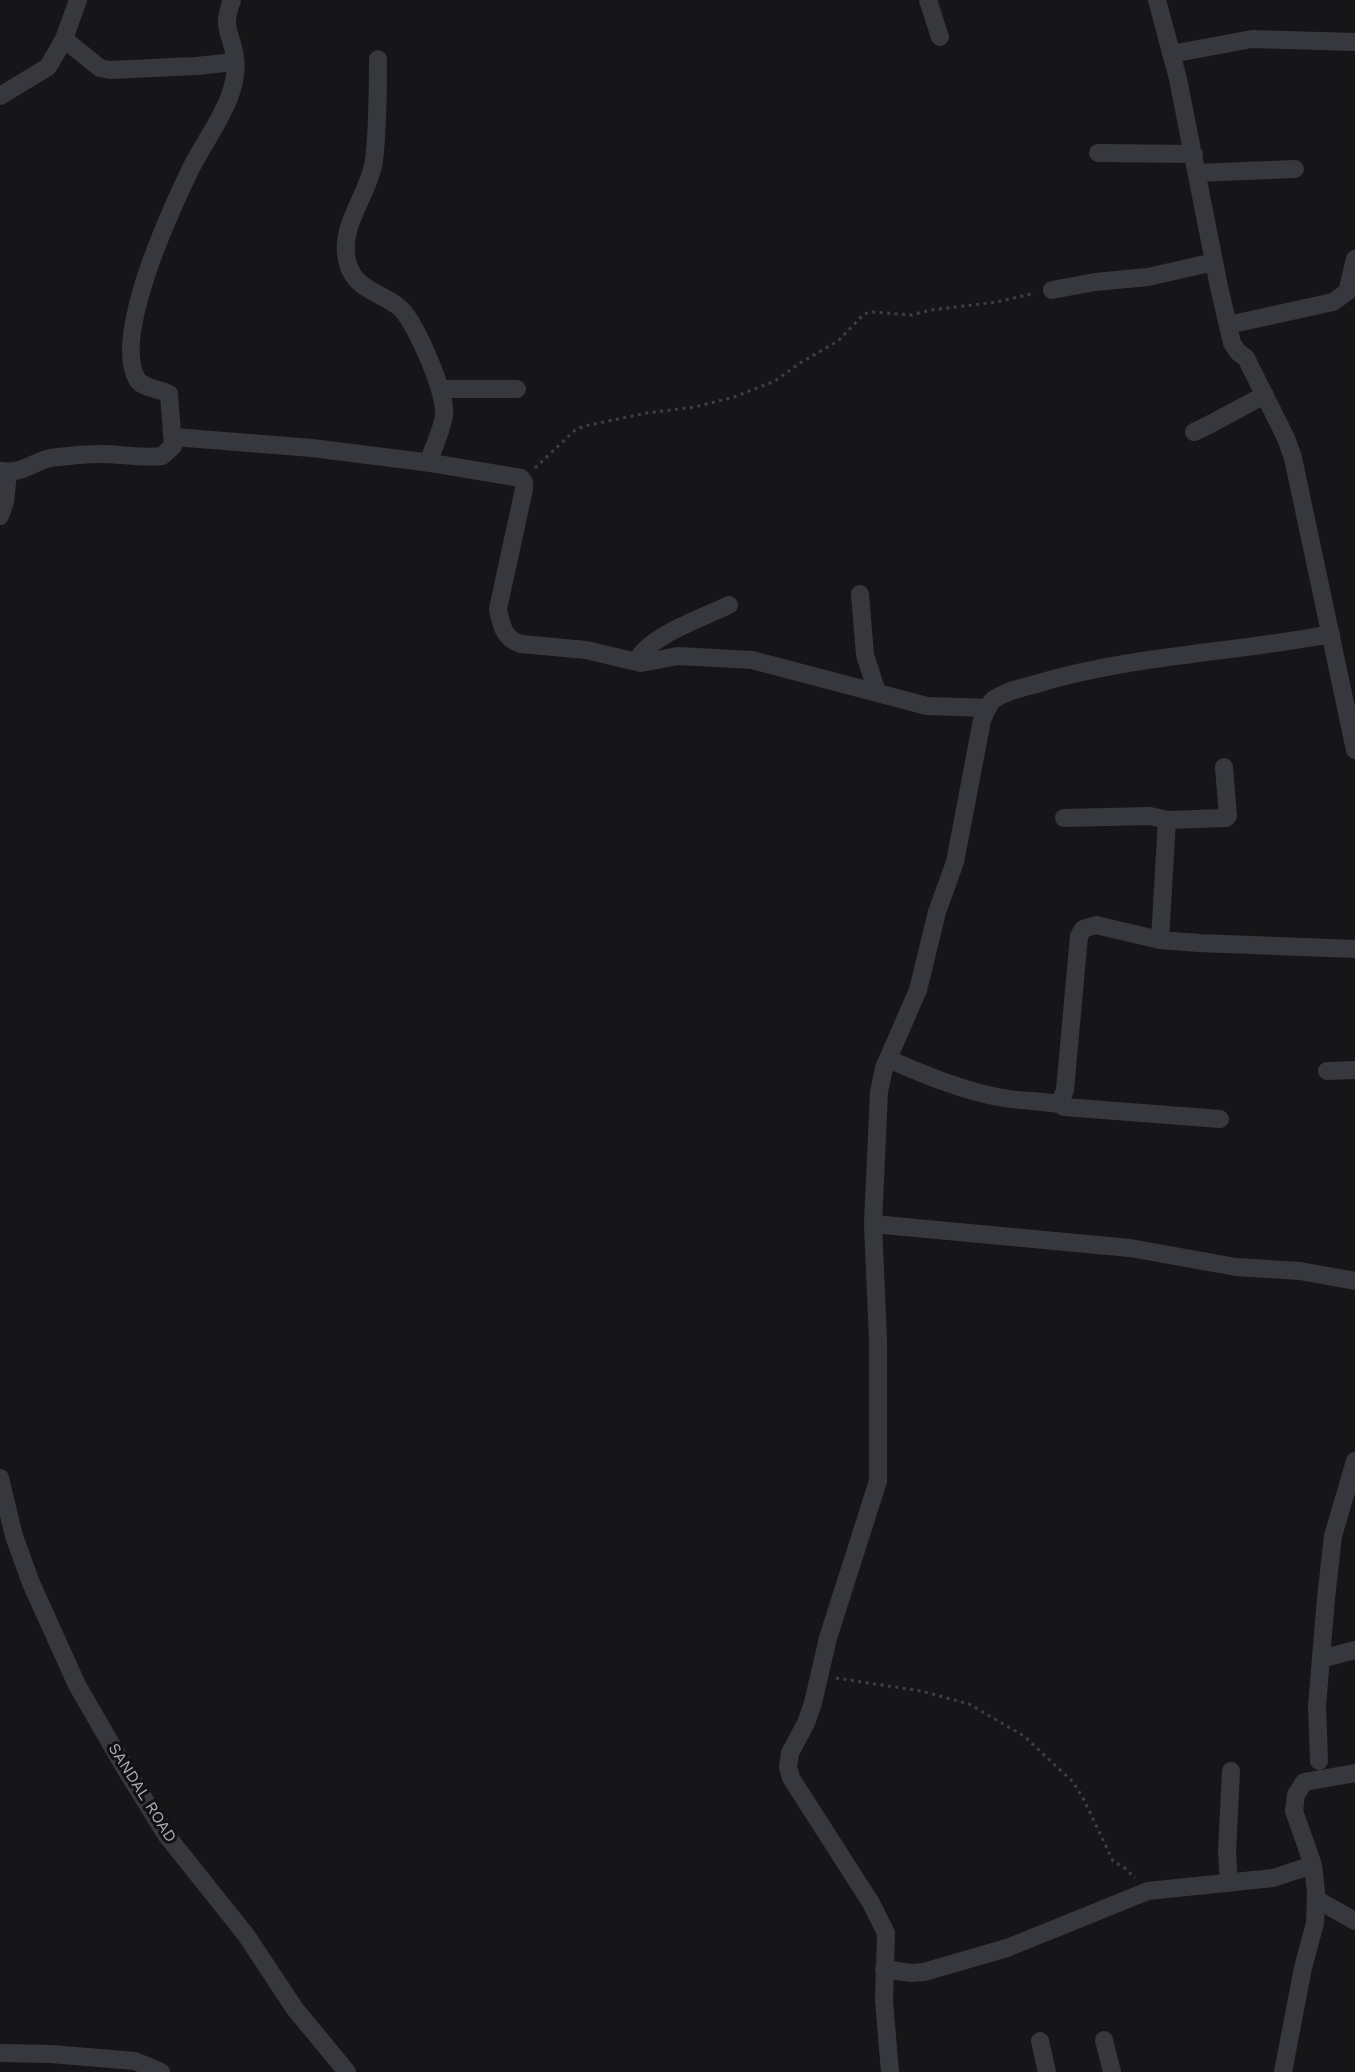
<!DOCTYPE html>
<style>
body{margin:0}
canvas{display:block;background:#161618}
</style>
<canvas width="1355" height="2072"></canvas>
<script>
const c = document.querySelector('canvas').getContext('2d');
c.lineJoin = 'round';
function stroke(path, color, width, dash) { c.strokeStyle = color; c.lineWidth = width; c.lineCap = dash ? 'butt' : 'round'; c.setLineDash(dash || []); c.stroke(path); }
function write(font, color, halo, rows, align = 'center') {
  c.font = font + ' "Work Sans",sans-serif'; c.lineWidth = 6; c.setLineDash([]); c.textBaseline = 'middle'; c.strokeStyle = halo; c.fillStyle = color; for (const [text, x, y, turn = 0] of rows) {
    c.save(); c.translate(x, y); c.rotate((+turn || 0) * Math.PI / 180); c.textAlign = isNaN(turn) ? turn : align; if (halo) c.strokeText(text, 0, 0); c.fillText(text, 0, 0); c.restore();
  }
}
const path = new Path2D(`
 M535,468L574,431L584,426L647,413L695,407L734,397L775,381L800,363L838,341L864,314L873,312L911,315L931,310L997,302L1035,293
 M836,1678L921,1691L969,1704L1024,1736L1073,1782L1084,1800L1113,1861L1126,1869L1135,1878`);
const street = new Path2D(`
 M928,0L940,37
 M1157,0L1178,79L1219,287L1232,343L1238,352L1246,358L1286,438L1293,458L1355,750
 M64,39L100,68L110,70L196,66L235,62
 M1171,54L1252,39L1355,42
 M378,59C378,93 378,127 374,160C369,196 337,226 348,264C355,289 381,293 399,307C415,320 447,395 444,415C442,431 433,448 428,463
 M0,96L48,67L64,39L78,0
 M1098,153L1194,154
 M1197,173L1295,169
 M1052,290L1095,282L1148,277L1214,262
 M1228,325L1333,302L1347,292L1355,259
 M441,389H517
 M1194,432C1218,421 1241,407 1265,395
 M174,437L312,448L431,463L521,478L524,482V489L498,609C501,625 504,639 521,644L586,650L641,663L678,656L752,660L927,706L988,708
 M0,471C26,475 35,458 58,457C71,456 83,454 96,454C118,453 140,459 162,456L173,446L169,394C158,388 143,389 137,379C112,336 170,212 190,170C202,146 219,123 229,98C234,85 237,70 235,57C231,31 221,29 232,0
 M0,516L5,502L8,473
 M860,594L865,655L877,692
 M641,663L639,657C654,634 704,617 729,605
 M1064,818L1150,816L1167,820
 M1160,940L1167,820L1226,818L1228,816L1224,767
 M888,1059C925,1075 963,1091 1003,1098C1021,1101 1040,1101 1059,1104L1065,1090L1079,936L1083,929L1096,925L1160,940L1199,943L1355,949
 M1327,1071L1355,1070
 M1059,1104L1064,1107L1220,1119
 M873,1224L1130,1248L1236,1267L1300,1271L1355,1281
 M0,1478L14,1536L31,1583L77,1685L126,1770L167,1836L246,1935L295,2009L347,2072
 M1321,1659L1355,1650
 M1319,1761L1317,1706L1326,1598L1333,1536L1355,1461
 M1229,1883L1227,1852L1231,1771
 M1316,1899L1355,1921
 M884,1969L911,1973L924,1972L1007,1948L1148,1891L1273,1878L1313,1865
 M1104,2040L1112,2072
 M1040,2041L1047,2072
 M0,2053L51,2054L135,2061L161,2072
 M890,2072L884,2001L886,1933L871,1903L791,1778L788,1767L790,1753L806,1723L813,1703L828,1638L878,1481V1340L873,1224L879,1092L884,1068L918,990L937,912L955,862L982,720C985,714 988,705 993,700C1005,691 1022,688 1036,684C1132,655 1233,653 1331,634
 M1283,2072L1303,1968L1315,1923L1316,1892L1313,1865L1294,1811L1296,1795L1304,1782L1355,1773`);
const streetNames = [
 ["SANDAL ROAD",142,1793,58]
];
stroke(path, '#3d3f44', 3, [3, 4.5]);
stroke(street, '#37383d', 18);
write('16px', '#a8adb8', '#111113', streetNames);
</script>
